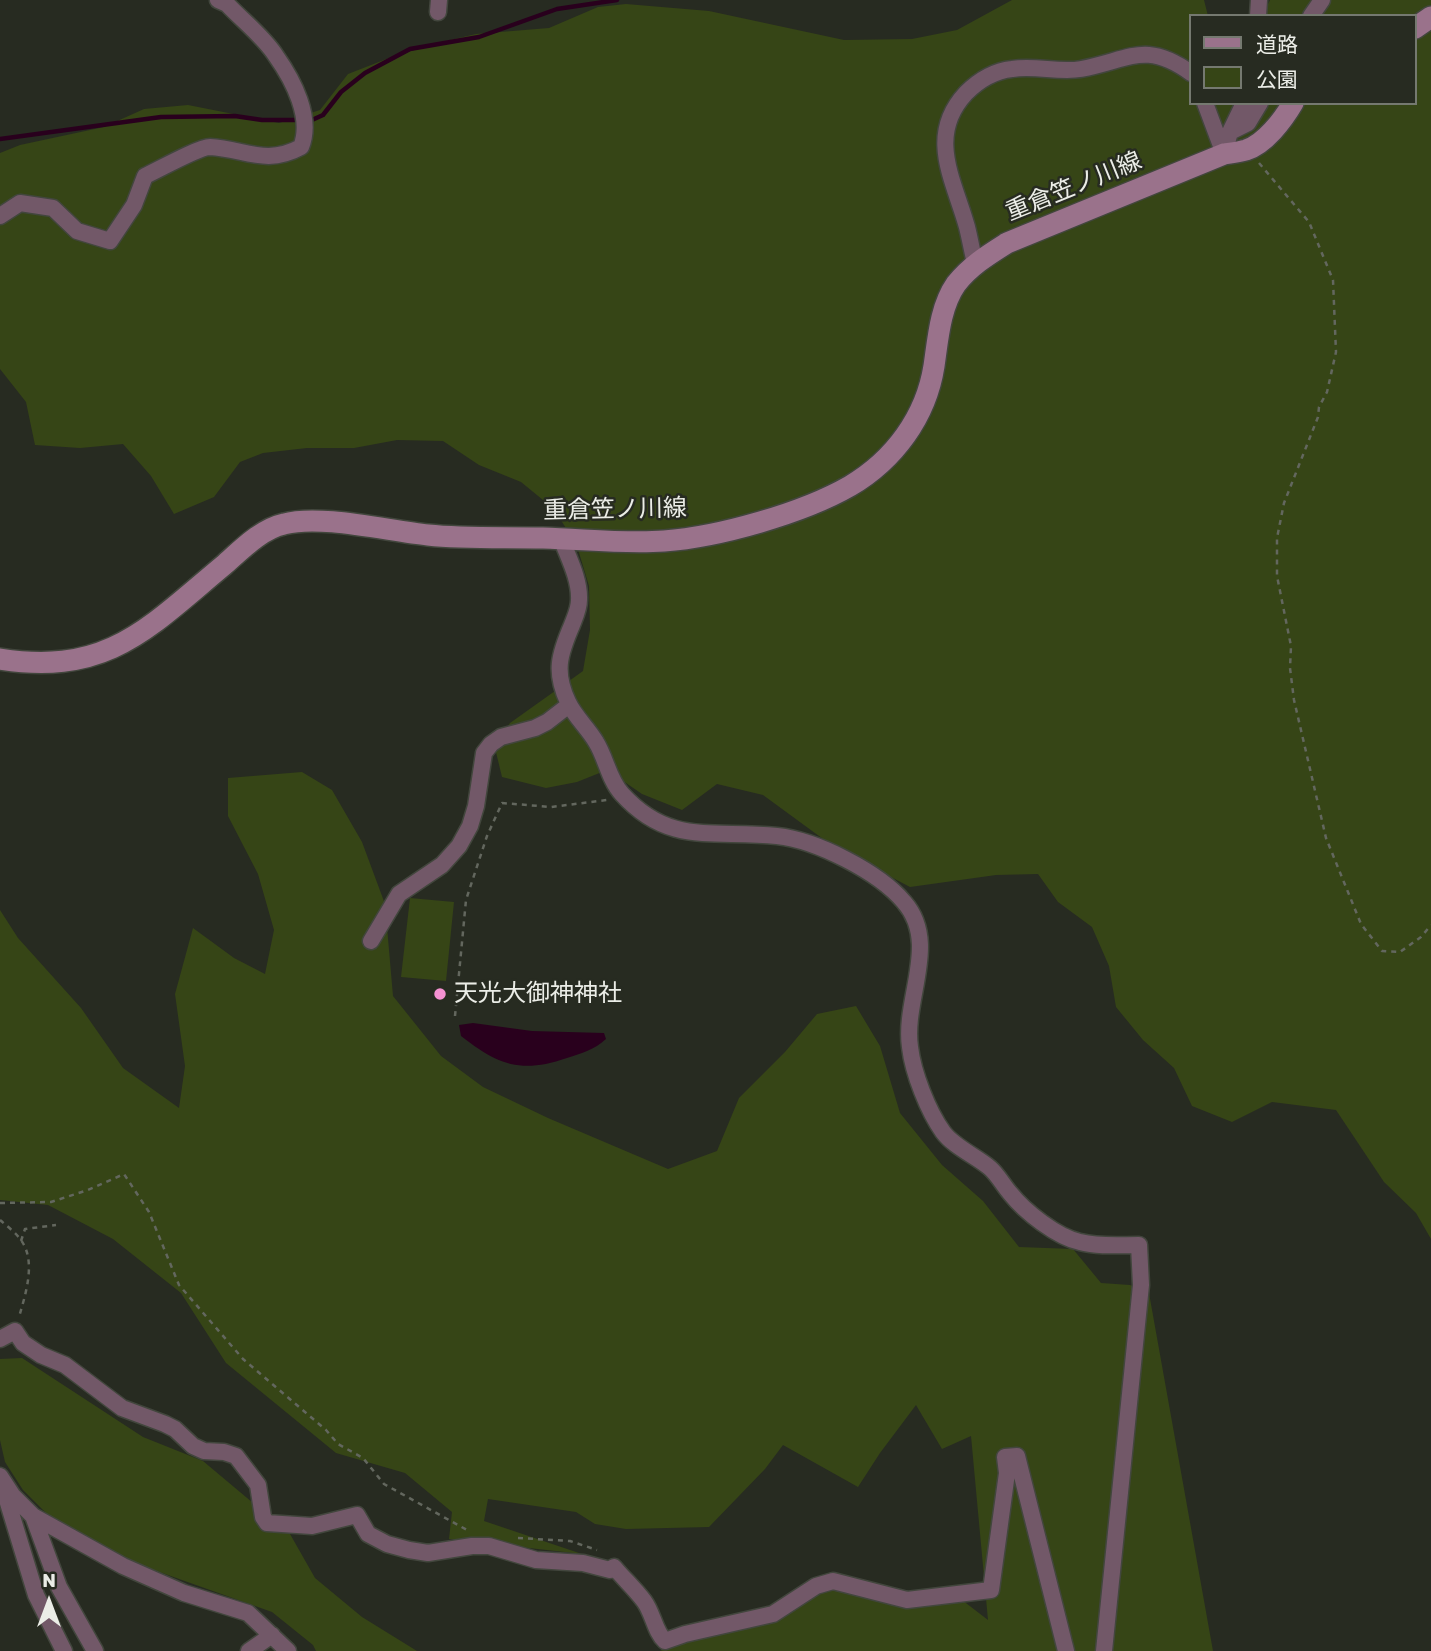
<!DOCTYPE html>
<meta charset="utf-8">
<style>
body{margin:0}
#map{position:relative;width:1431px;height:1651px;overflow:hidden;background:#272b21;font-family:Rubik,"Noto Sans JP",sans-serif}
canvas{display:block}
.legend{position:absolute;left:1189px;top:14px;width:228px;height:91px;box-sizing:border-box;background:#272b21;border:2px solid #757970;margin:0;padding:9px 12px;list-style:none;font-size:21px;color:#ebede7}
.legend li{display:flex;align-items:center;gap:14px;height:35px}
.legend b{width:35px;border:2px solid #757970}
.north{position:absolute;left:14px;top:1567px;width:70px;height:70px;-webkit-text-stroke:5px #272b21;paint-order:stroke;rotate:0deg;font-size:19px;font-weight:700;line-height:28px;text-align:center;color:#ebede7}
.north::after{content:'';display:block;margin:auto;width:24px;height:32px;background:#ebede7;clip-path:polygon(50% 0,100% 100%,50% 72%,0 100%)}
</style>
<div id="map">
<canvas width="1431" height="1651"></canvas>
<ul class="legend">
<li><b style="height:9px;background:#9a728b"></b>道路</li>
<li><b style="height:19px;background:#364516"></b>公園</li>
</ul>
<div class="north">N</div>
</div>
<script>
const c = document.querySelector('canvas').getContext('2d');
c.lineJoin = 'round';
function fill(path, color) { c.fillStyle = color; c.fill(path, 'evenodd'); }
function stroke(path, color, width, dash) { c.strokeStyle = color; c.lineWidth = width; c.lineCap = dash ? 'butt' : 'round'; c.setLineDash(dash || []); c.stroke(path); }
function write(font, color, halo, rows, align = 'center') {
  c.font = font + ' Rubik,"Noto Sans JP",sans-serif'; c.lineWidth = 5; c.setLineDash([]); c.textBaseline = 'middle'; c.strokeStyle = halo; c.fillStyle = color; for (const [text, x, y, turn = 0] of rows) {
    c.save(); c.translate(x, y); c.rotate((+turn || 0) * Math.PI / 180); c.textAlign = isNaN(turn) ? turn : align; if (halo) c.strokeText(text, 0, 0); c.fillText(text, 0, 0); c.restore();
  }
}
const green = new Path2D(`
 M1012,0H1204L1208,16H1191V103H1415V16H1262L1270,0H1431V1239L1416,1213L1384,1182L1336,1110L1272,1102L1232,1122L1192,1106L1174,1068L1143,1040L1116,1007L1109,966L1092,927L1058,902L1038,874L996,875L910,887L834,847L763,795L717,784L682,810L642,794L607,770L577,782L546,788L502,777L494,744L510,723L583,671L590,630L589,586L577,546L554,509L521,482L479,465L443,441L397,440L354,448H307L263,453L240,462L214,497L174,514L151,476L123,444L80,448L35,445L26,402L0,369V153L20,145L104,127L144,109L188,105L279,123L320,110L348,74L389,58L433,44L476,34L549,28L598,7L626,4L709,11L844,40L912,39L957,30Z
 M302,772L332,790L362,842L385,904L393,996L441,1056L483,1087L548,1118L668,1169L717,1151L739,1098L785,1052L817,1014L856,1006L880,1046L900,1113L942,1165L983,1201L1019,1247L1073,1249L1101,1283L1130,1285L1149,1293L1213,1651H660L692,1636L825,1587L962,1600L988,1620L971,1436L942,1449L916,1405L880,1453L858,1487L783,1445L765,1469L709,1527L626,1529L595,1524L576,1512L488,1499L484,1521L582,1554L449,1539L452,1512L405,1473L336,1453L226,1363L181,1293L113,1239L48,1205L0,1200V910L18,938L81,1008L123,1068L179,1108L185,1066L175,994L193,928L234,958L265,974L274,930L258,874L228,816V778Z
 M410,898L454,902L446,981L401,977Z
 M22,1358L143,1437L203,1461L290,1534L315,1578L362,1617L417,1651H316L313,1645L272,1612L134,1563L50,1517L23,1490L5,1462L0,1440V1359Z`);
const water = new Path2D(`
 M473,1023L532,1031L604,1033L606,1039C594,1050 582,1053 567,1058C521,1074 498,1065 461,1036L459,1025Z`);
const stream = new Path2D(`
 M0,139L161,117L235,116L262,120H312L323,115L341,92L365,73L410,49L479,37L557,9L617,0`);
const path = new Path2D(`
 M1259,163L1309,222L1333,280L1336,352L1327,392L1319,407L1318,417L1284,503L1277,538V576L1291,646L1290,668L1294,700L1326,838L1361,924L1382,951L1400,952L1421,937L1431,925
 M455,1016L466,900L487,836L502,803L551,807L607,800
 M0,1203L51,1202L88,1190L124,1174L149,1212L179,1285L243,1359L326,1430L338,1444L363,1458L384,1484L467,1530
 M0,1220C8,1227 19,1235 24,1245C35,1266 25,1296 19,1317
 M21,1241L25,1229L56,1225
 M518,1538L570,1541L597,1550`);
const street = new Path2D(`
 M438,12L439,0
 M1258,16L1259,0
 M1311,16L1322,0
 M1205,103L1224,154
 M1230,132L1248,123L1260,103
 M1224,154L1230,132L1244,103
 M0,216L20,203L53,208L77,231L110,241L134,205L145,176C158,170 199,147 210,147C245,149 266,166 301,147C313,118 293,80 276,56C264,37 243,21 227,4L218,0
 M975,263C972,251 970,239 967,227C954,180 926,136 966,93C979,80 994,71 1012,69C1035,65 1059,73 1081,69C1130,60 1145,40 1191,73
 M561,538C568,557 580,579 579,600C579,609 575,617 572,625C559,655 554,672 568,702C575,717 588,728 596,742C606,758 609,780 622,794C670,847 715,829 777,836C816,840 879,872 904,902C940,943 903,999 910,1047C913,1073 928,1111 943,1132C954,1147 976,1156 990,1168C998,1175 1003,1185 1010,1193C1025,1212 1057,1237 1080,1242C1099,1247 1120,1245 1139,1245L1141,1285L1104,1651
 M371,941L399,894L442,865L459,846L470,826L476,806L484,753L491,744L501,737L535,728L547,722L569,705
 M0,1339L15,1331L23,1343L41,1355L65,1365L122,1408L165,1424L175,1429L193,1446L204,1451L224,1452L236,1456L258,1485L263,1517L267,1523L312,1526L357,1515L368,1534L387,1544L409,1550L428,1553L472,1546H489L536,1560L583,1563L610,1570L614,1567C624,1579 635,1589 644,1601C653,1613 655,1632 665,1641L685,1634L773,1614L816,1586L833,1581L907,1600L991,1590L1007,1473L1005,1457L1017,1456L1066,1651
 M0,1476L13,1496L33,1516L123,1566L184,1593L248,1613L288,1651
 M4,1490L36,1595L64,1651
 M33,1516L59,1587L95,1651
 M249,1651L272,1635`);
const secondary = new Path2D(`
 M1415,28L1431,17
 M0,659C108,676 148,628 224,565C241,550 261,529 284,524C320,514 388,531 428,535C466,539 505,537 543,538C583,539 625,544 664,541C719,537 803,513 850,486C894,460 926,417 934,366C938,339 940,307 956,284C970,266 988,255 1007,243L1224,154C1231,153 1239,152 1246,150C1265,144 1283,120 1293,103`);
const markers = [
 [440,994,7,"#f591d2"]
];
const streetNames = [
 ["重倉笠ノ川線",1074,187,-22],
 ["重倉笠ノ川線",615,510,-1]
];
const poiNames = [
 ["天光大御神神社",454,994]
];
fill(green, '#364516');
fill(water, '#29001d');
stroke(stream, '#29001d', 4.5);
stroke(street, '#42463d', 19);
stroke(secondary, '#42463d', 24);
stroke(path, '#63675e', 2.5, [5, 5]);
stroke(street, '#725868', 16);
stroke(secondary, '#9a728b', 21);
for (const [x, y, r, color] of markers) { const dot = new Path2D(); dot.arc(x, y, r, 0, 2 * Math.PI); c.fillStyle = color; c.fill(dot); stroke(dot, '#272b21', 2.5); }
write('24px', '#ebede7', '#272b21', streetNames);
write('24px', '#ebede7', '#272b21', poiNames, 'left');
</script>
